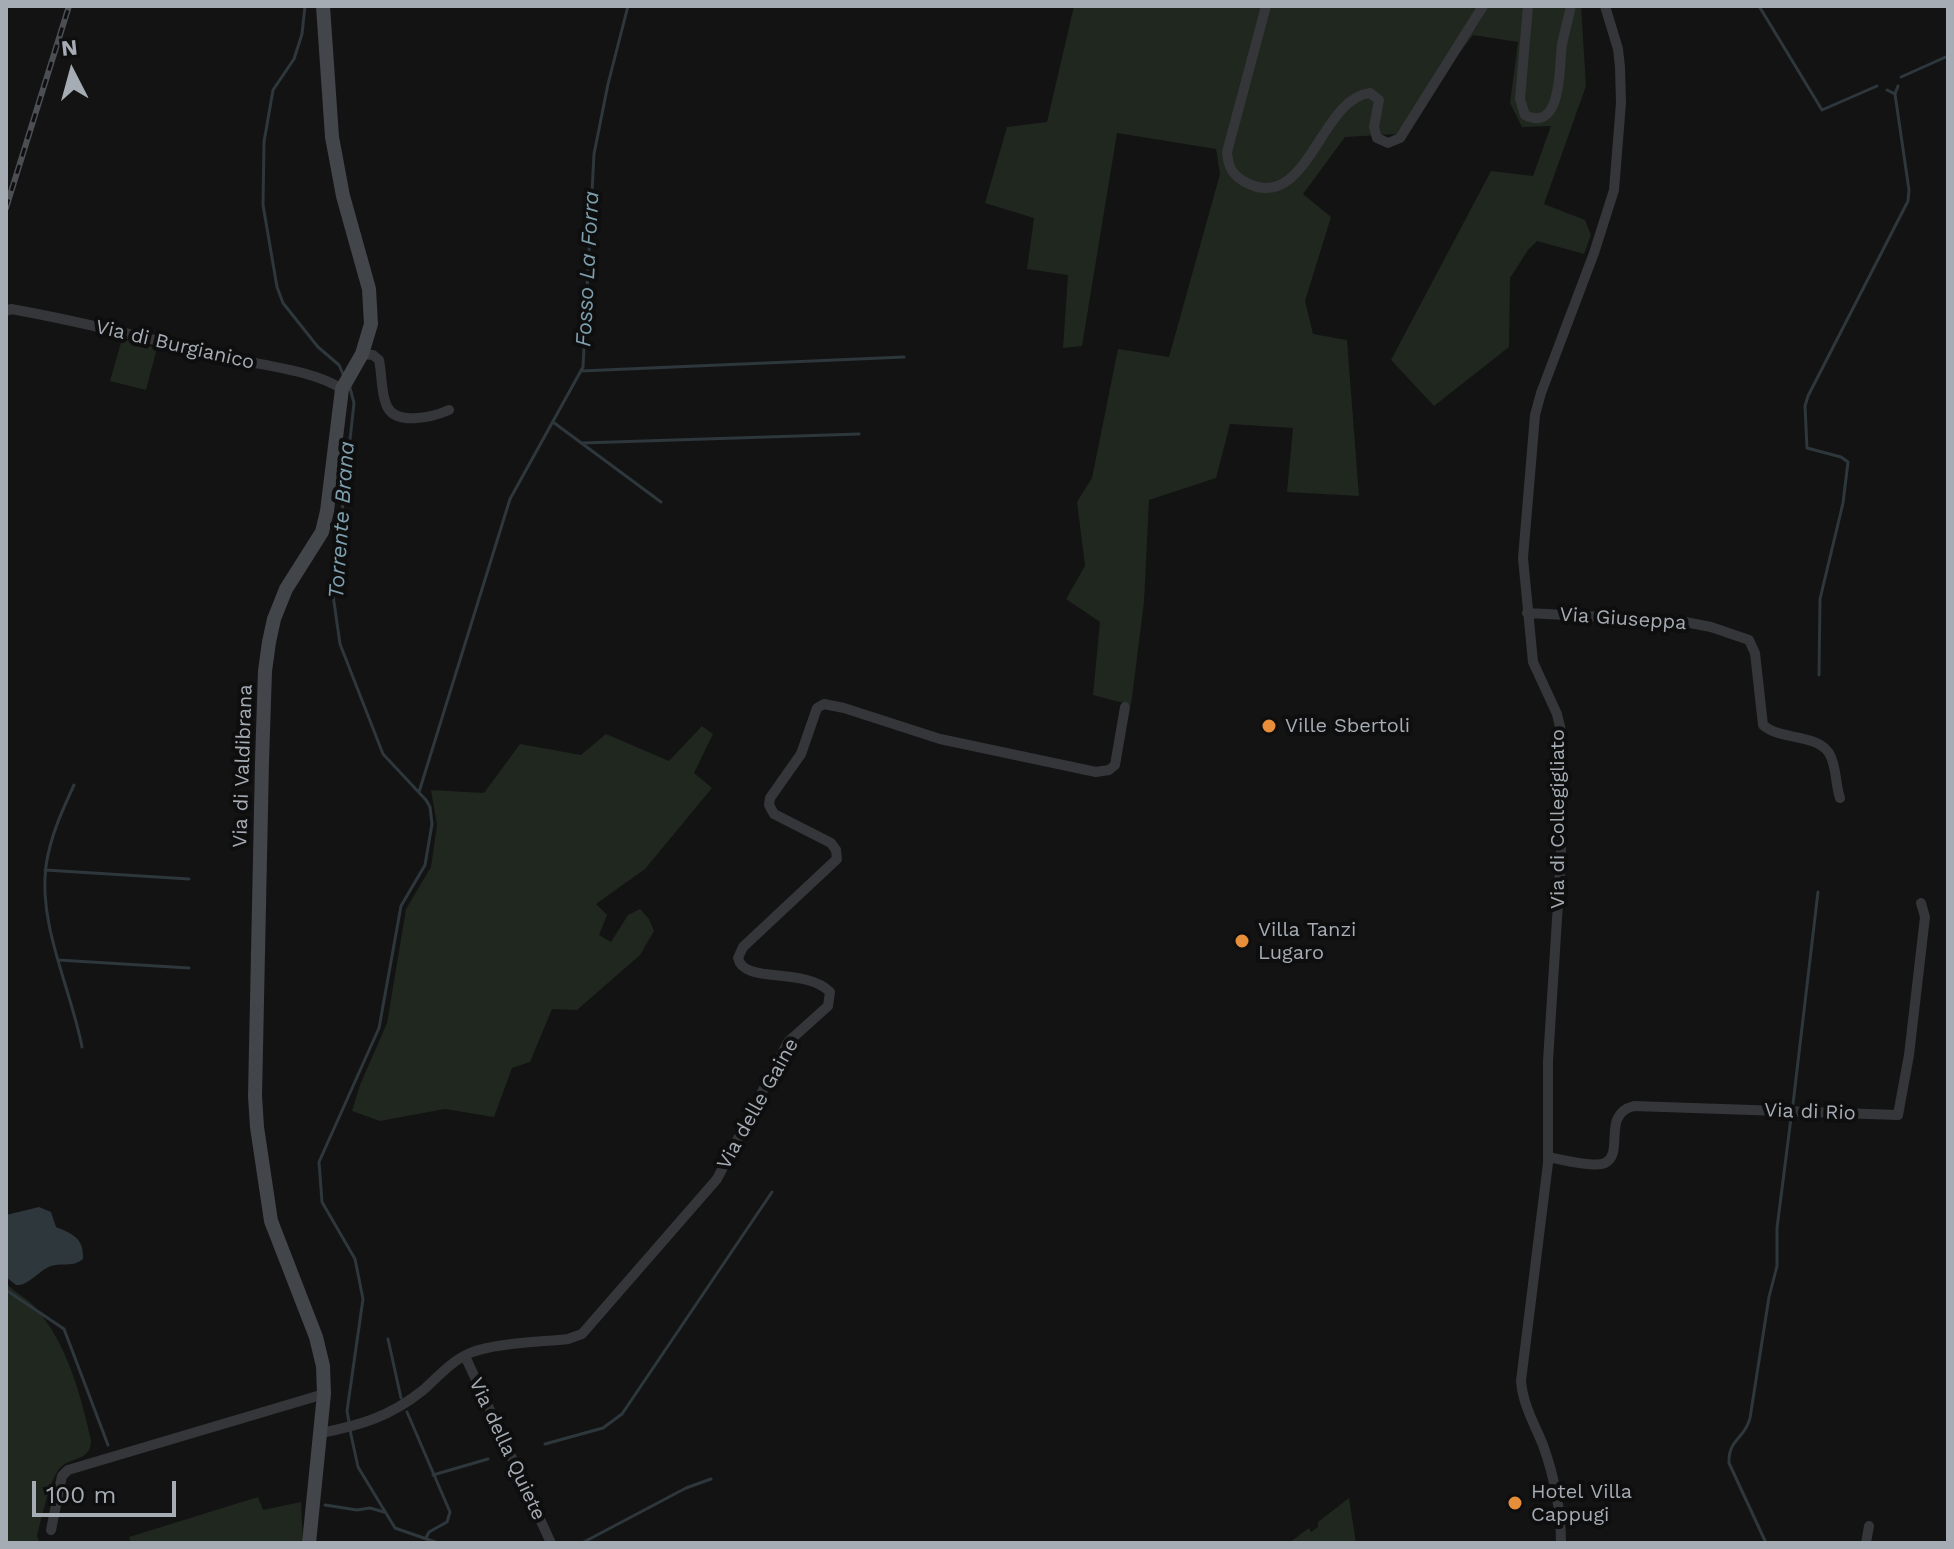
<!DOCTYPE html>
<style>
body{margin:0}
#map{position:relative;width:1954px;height:1549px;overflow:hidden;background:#131314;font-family:"Work Sans",sans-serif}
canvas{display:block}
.frame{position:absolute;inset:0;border:8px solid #a5acb4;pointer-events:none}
.north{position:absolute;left:32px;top:32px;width:80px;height:80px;-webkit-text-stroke:6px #0e0e0f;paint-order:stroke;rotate:354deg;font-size:22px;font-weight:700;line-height:32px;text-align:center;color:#a5acb4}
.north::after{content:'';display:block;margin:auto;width:28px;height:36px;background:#a5acb4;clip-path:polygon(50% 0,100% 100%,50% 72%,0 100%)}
.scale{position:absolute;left:32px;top:1481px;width:144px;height:36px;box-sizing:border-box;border:4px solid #a5acb4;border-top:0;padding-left:10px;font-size:24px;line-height:28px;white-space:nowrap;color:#a5acb4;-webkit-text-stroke:6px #0e0e0f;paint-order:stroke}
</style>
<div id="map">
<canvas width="1954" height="1549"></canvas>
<div class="frame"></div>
<div class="north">N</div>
<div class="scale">100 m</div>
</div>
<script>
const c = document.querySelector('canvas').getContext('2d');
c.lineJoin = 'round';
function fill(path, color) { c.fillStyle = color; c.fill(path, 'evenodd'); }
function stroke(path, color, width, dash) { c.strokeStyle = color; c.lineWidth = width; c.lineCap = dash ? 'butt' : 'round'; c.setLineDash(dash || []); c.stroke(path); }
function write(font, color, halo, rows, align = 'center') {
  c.font = font + ' "Work Sans",sans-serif'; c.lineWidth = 8; c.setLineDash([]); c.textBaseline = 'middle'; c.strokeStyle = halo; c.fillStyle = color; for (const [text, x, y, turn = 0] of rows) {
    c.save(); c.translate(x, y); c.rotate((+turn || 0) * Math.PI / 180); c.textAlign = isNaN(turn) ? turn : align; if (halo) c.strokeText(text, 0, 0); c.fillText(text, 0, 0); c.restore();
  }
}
const green = new Path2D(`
 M1074,6H1581L1586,86L1544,204L1585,220L1591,235L1584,254L1537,241L1528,250L1510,278L1509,347L1434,406L1391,360L1491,171L1533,176L1551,126L1522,127L1510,103L1518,42L1473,35L1398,134L1345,137L1303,194L1331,217L1305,301L1313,334L1347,340L1359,496L1287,492L1293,428L1230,424L1216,478L1149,500L1144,602L1131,705L1093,695L1100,622L1066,599L1085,566L1077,502L1092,478L1118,349L1169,357L1220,174L1216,149L1117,133L1082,346L1063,348L1068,275L1027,269L1034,218L985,203L1007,127L1047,122Z
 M122,339L157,348L146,390L110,381Z
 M702,726L713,734L694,773L712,788L645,869L596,904L607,915L599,935L611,942L628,915L640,909L649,919L654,931L640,955L577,1010L552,1009L530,1062L512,1068L494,1117L445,1109L380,1121L352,1111L360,1085L387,1023L406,909L431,867L437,825L431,790L484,793L520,744L581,755L606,734L669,761Z
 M6,1283C15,1293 27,1298 35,1307C68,1345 80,1393 91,1440C91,1462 71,1456 60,1468C50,1478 41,1521 37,1536L40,1543H6Z
 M258,1497L263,1510L301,1502L303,1543H131L129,1537Z
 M1349,1498L1356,1543H1289L1309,1528L1311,1532L1318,1527V1522Z`);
const water = new Path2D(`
 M39,1207L51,1212L56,1227C73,1234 84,1238 83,1259C73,1268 63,1262 51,1266C38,1271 29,1286 16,1285L6,1277V1215Z`);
const stream = new Path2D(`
 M305,6L302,34L294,59L273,90L264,142L263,205L277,287L283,303L318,347L339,365L343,374
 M1759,6L1822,110L1877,86
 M1901,77L1948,56
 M1887,90L1895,94
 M581,371L904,357
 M553,422L661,502
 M582,443L859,434
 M1819,675L1820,599L1843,503L1848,462L1841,457L1807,448L1805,406L1808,396L1908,201L1909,190L1895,94L1898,86
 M74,785C62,811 50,837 46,866C38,925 71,989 82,1047
 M419,792L510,499L583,367L594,154L608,84L628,6
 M45,870L189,879
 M58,960L189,968
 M1793,1104L1818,892
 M6,1290L64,1329L108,1445
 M388,1339L401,1398
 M407,1412L450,1512L447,1522L429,1532L426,1538
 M349,1422L347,1411L363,1299L355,1259L322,1202L319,1162L379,1028L401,906L425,865L432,824L430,807L426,800L383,754L340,644L333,595L354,403L350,388
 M350,1430L358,1467L395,1528L438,1543
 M545,1444L603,1428L622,1414L772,1192
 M433,1475L488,1459
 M325,1505L357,1510L370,1508L384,1512
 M582,1543L686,1488L711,1479
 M1766,1543L1729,1463C1728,1439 1745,1439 1750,1418L1769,1297L1777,1266V1228L1791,1118`);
const street = new Path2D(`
 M1266,6L1227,152C1228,166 1232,175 1245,182C1307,216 1320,98 1370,93L1379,100L1374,127L1377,138L1388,143L1400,138L1483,6
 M1528,6L1520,99L1525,115C1563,134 1559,64 1562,44C1565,31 1568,19 1571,6
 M6,311L11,309C86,322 160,342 235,359C266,366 315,371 342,389
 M362,354L373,355L379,360C382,374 381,391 386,404C394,427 433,417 449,410
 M1527,613L1680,621L1711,627L1749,640L1755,653L1763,725C1781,741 1815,733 1829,753C1837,766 1835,784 1840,798
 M1548,1157C1559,1159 1595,1168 1605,1163C1625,1153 1601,1114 1634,1106L1898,1115L1909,1055L1925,917L1921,903
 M465,1356L551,1543
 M321,1433C361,1425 389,1417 422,1391C437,1378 451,1361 470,1353C493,1343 541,1342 568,1339L582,1334L717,1179L788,1042L828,1006L830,992C804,966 744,985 738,958L743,947L837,859L836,850L831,843L774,814L769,805L770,798L801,754L817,708L824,704L844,708L940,739L1096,772L1109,770L1115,765L1125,707
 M51,1530L62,1476L68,1470L324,1394
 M1561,1543C1561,1510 1554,1476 1543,1445C1534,1423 1523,1405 1521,1381L1548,1163V1061L1561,856V731L1557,714L1533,662L1523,558L1535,415L1541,393L1594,253L1614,190L1621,103L1620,67L1618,49L1605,6
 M1866,1543L1869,1526`);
const secondary = new Path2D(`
 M309,1543L324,1394L323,1366L316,1337L271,1221L257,1127L255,1096L262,762L265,671L269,642L274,619L286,589L322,532L327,511L342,389L362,354L371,324L369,289L343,196L332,137L323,6`);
const rail = new Path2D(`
 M6,208L69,6`);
const markers = [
 [1269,726,8,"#e68e39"],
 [1242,941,8,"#e68e39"],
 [1515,1503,8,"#e68e39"]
];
const streetNames = [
 ["Via di Burgianico",175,345,13],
 ["Via Giuseppa",1623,619,4],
 ["Via di Valdibrana",243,766,-88],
 ["Via di Collegigliato",1558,819,-90],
 ["Via delle Gaine",758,1104,-61],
 ["Via di Rio",1810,1112,2],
 ["Via della Quiete",507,1449,65]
];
const poiNames = [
 ["Ville Sbertoli",1285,726],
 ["Villa Tanzi",1258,930],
 ["Lugaro",1258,953],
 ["Hotel Villa",1531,1492],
 ["Cappugi",1531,1515]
];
const waterNames = [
 ["Fosso La Forra",588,269,-87],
 ["Torrente Brana",342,520,-86]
];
fill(green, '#1f271f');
fill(water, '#2d373c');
stroke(stream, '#2d373c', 3);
stroke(street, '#343639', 10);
stroke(secondary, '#424549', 14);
stroke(rail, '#4b4e52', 6);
stroke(rail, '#0e0e0f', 3, [9]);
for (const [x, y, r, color] of markers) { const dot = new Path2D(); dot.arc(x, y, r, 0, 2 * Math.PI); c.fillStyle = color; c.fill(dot); stroke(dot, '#0e0e0f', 3); }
write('20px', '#a5acb4', '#0e0e0f', streetNames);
write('20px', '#a5acb4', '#0e0e0f', poiNames, 'left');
write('italic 22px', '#7e9fad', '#0e0e0f', waterNames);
</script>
